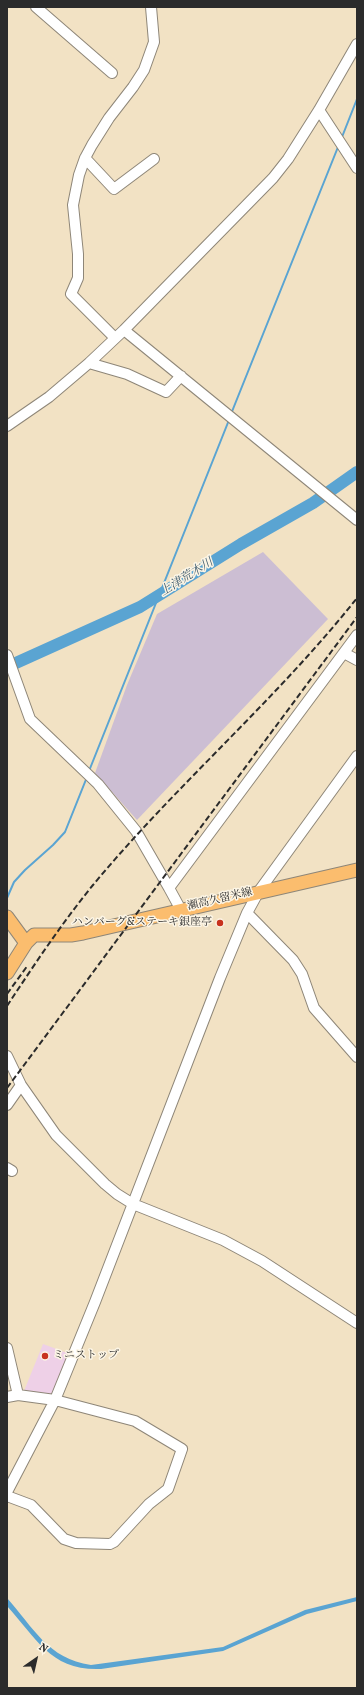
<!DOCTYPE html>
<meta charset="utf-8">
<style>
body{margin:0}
#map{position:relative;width:364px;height:1695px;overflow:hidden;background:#f2e2c4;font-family:Vollkorn,serif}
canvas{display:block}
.frame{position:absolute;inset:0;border:8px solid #2b2b2b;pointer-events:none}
.north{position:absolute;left:16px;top:1639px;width:40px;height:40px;-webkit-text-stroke:3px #fcf5e5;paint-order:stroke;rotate:34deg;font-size:11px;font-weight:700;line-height:16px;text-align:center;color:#2b2b2b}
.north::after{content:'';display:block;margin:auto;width:14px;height:18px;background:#2b2b2b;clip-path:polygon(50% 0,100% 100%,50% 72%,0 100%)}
</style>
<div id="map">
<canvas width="364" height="1695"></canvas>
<div class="frame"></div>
<div class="north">N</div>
</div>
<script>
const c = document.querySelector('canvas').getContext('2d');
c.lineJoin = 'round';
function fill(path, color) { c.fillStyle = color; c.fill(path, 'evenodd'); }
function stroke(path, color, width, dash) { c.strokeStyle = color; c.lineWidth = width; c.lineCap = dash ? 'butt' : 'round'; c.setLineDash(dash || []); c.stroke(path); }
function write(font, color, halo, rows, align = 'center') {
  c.font = font + ' Vollkorn,"Noto Serif JP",serif'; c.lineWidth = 3; c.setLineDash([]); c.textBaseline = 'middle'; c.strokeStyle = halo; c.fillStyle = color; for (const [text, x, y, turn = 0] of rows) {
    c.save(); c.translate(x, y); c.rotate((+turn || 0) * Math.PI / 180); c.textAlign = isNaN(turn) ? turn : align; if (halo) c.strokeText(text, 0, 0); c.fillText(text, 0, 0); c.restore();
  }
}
const built = new Path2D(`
 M43,1344L70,1354L51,1396L24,1391Z`);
const industrial = new Path2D(`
 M263,552L328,619L137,820L95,773L127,685L157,614Z`);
const water = new Path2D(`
 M357,1597V1601L307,1614L223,1651L101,1669C51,1671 37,1639 7,1606V1598C33,1627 48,1659 91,1665L223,1647L305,1610Z`);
const stream = new Path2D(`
 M342,137L357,99
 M231,414L338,147
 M89,771L229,420
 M7,898L14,882L25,870L53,845L65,832L87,777`);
const river = new Path2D(`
 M7,667L140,607L241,544L313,503L357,472`);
const minor = new Path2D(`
 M36,7L112,73
 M319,110L357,168
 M85,158L114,189L154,159
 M124,330L357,520
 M115,338L71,294L78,278V254L73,205L79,175L85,158L92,145L109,118L133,87L144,70L154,42L151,7
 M89,363L127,374L166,392L181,376
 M7,426L49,397L89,363L124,330L273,178L288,159L319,110L357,44
 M344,653L357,660
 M7,655L30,719L98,784L136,831L169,888
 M181,910L169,888L357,635
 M247,913L293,960L302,974L314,1008L357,1057
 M7,1056L21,1085L56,1135L105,1184L117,1194L133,1204L223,1240L262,1261L357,1323
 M7,1105L21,1085
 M7,1168L12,1171
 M7,1348L18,1395
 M7,1397L18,1395L55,1400L135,1421L182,1449L168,1489L149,1504L114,1542L110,1544L76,1543L64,1539L31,1505L7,1496
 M7,1492L55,1400L95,1302L220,978L247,913L259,891L357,756`);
const major = new Path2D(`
 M7,917L26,943
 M7,973L26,943L34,935H71L83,933L357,870`);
const rail = new Path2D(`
 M7,994L28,965
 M7,1006C34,965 62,923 93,885C176,785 276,700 357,598
 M7,1088L357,617`);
const markers = [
 [220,923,4,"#c8321e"],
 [45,1356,4,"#c8321e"]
];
const streetNames = [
 ["瀬高久留米線",220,900,-13]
];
const poiNames = [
 ["ハンバーグ&ステーキ銀座亭",212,923],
 ["ミニストップ",53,1356,"left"]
];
const waterNames = [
 ["上津荒木川",187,578,-32]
];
fill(built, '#eed0e7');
fill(industrial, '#ccbed3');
fill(water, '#5aa4d2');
stroke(stream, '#5aa4d2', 2);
stroke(river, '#5aa4d2', 12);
stroke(minor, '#8e8678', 12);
stroke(major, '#8e8678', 15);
stroke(minor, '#fff', 10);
stroke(major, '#fbbd6e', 13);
stroke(rail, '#2b2b2b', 2, [6, 3]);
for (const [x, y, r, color] of markers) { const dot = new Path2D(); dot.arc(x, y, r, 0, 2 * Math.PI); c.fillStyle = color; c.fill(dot); stroke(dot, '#fcf5e5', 1.5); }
write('11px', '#2b2b2b', '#fcf5e5', streetNames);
write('11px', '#2b2b2b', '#fcf5e5', poiNames, 'right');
write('italic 12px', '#3e5b6e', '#fcf5e5', waterNames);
</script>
